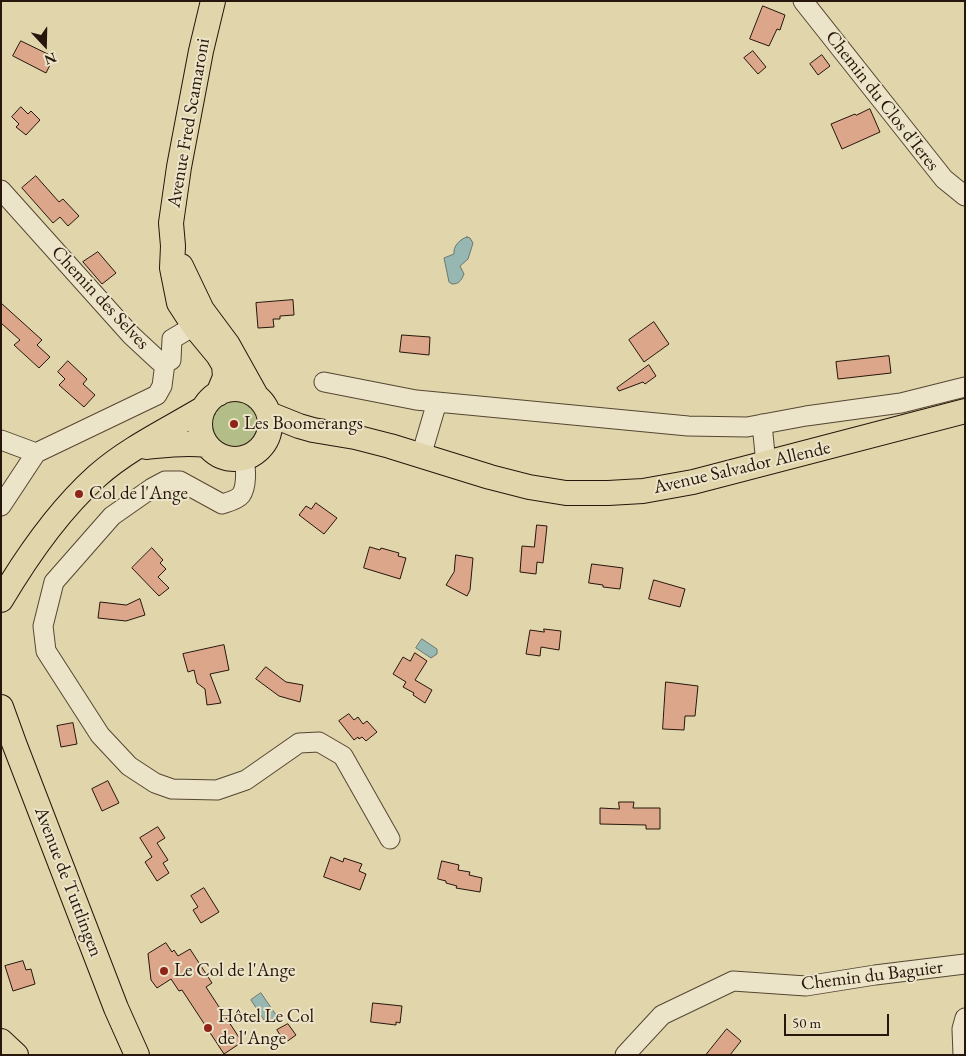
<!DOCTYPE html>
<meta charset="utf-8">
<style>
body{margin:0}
#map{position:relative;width:966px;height:1056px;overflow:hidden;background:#e1d5ab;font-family:"EB Garamond",serif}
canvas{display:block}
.frame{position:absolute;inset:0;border:2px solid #26160b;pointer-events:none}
.north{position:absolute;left:20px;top:20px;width:50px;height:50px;-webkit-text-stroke:4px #ece4c8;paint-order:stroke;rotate:159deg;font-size:14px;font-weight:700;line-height:20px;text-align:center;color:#26160b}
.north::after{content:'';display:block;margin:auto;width:18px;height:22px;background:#26160b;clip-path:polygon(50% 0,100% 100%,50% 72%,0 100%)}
.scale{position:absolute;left:784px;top:1014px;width:105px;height:22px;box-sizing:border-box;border:2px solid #26160b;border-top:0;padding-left:6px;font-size:15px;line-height:18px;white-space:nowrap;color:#26160b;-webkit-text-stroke:4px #ece4c8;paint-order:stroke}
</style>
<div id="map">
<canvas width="966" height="1056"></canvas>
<div class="frame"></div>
<div class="north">N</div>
<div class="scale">50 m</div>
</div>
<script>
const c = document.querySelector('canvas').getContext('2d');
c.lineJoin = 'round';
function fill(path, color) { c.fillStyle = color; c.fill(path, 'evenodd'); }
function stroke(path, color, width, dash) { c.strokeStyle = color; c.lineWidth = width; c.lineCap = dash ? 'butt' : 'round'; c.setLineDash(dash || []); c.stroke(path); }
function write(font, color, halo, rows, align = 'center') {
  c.font = font + ' "EB Garamond",serif'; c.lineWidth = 4; c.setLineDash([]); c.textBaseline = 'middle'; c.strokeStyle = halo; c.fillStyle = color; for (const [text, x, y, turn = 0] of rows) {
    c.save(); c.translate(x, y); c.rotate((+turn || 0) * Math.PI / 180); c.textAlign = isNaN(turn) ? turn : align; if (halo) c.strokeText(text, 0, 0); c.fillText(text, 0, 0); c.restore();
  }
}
const green = new Path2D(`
 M209 425a26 26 0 1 1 52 0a26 26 0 1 1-52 0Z`);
const water = new Path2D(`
 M467,237L470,238L473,243L468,259L460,266L464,274C461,281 459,284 452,284L449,282L444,258L454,254C453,246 460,239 467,237Z
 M422,639L437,649V654L431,658L416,648Z
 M261,993L276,1015L273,1021L266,1023L251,1000Z`);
const building = new Path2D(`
 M763,6L785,15L780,30L777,29L769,46L750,39Z
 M21,41L54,57L46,73L13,56Z
 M753,51L766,67L758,74L744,58Z
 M822,55L830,66L818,75L810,64Z
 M21,107L28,114L31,111L40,120L26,135L16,127L19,124L12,117Z
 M870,109L880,132L842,149L831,124L855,114L856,115Z
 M36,176L59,202L63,199L79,216L68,226L60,217L53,223L22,188Z
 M98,252L116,273L102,284L83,262Z
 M293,300L294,315L280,316V319H273L274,327L258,328L256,303Z
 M1,303L42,340L37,345L50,357L39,368L14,345L20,340L1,323Z
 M654,322L669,344L644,362L629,340Z
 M402,335L430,337L429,355L400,352Z
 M889,356L891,373L838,379L836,362Z
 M68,361L87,379L83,384L95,395L84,407L59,385L65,379L58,372Z
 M649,365L656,376L645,384L643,382L619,391L617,388Z
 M316,503L337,518L324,534L299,515L306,506L311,509Z
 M537,525L547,526L543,563L537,562L536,574L520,572L522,546L534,547Z
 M370,547L380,550L381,548L399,553L398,556L406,558L400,579L364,568Z
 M152,548L163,560L160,563L166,569L158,577L169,588L159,596L132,568Z
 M456,555L473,558L470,590L467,596L446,585L454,572Z
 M592,564L623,568L620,589L603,587V585L589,583Z
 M654,580L685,589L680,607L649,599Z
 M140,599L145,615L126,621L98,618L100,602L126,605Z
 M544,629L561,631L559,650L541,647L540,656L526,654L530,630L544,632Z
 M224,645L229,670L210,674L221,703L207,705L205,689L197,683L194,670L188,672L183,654Z
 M415,653L427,661L415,680L432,690L425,703L413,695L414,693L403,687L406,682L393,674L403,657L410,661Z
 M266,667L286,682L303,685L300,702L279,696L256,679Z
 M666,682L698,686L695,716H685L684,730L663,729Z
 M349,714L354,720L358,717L363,724L367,721L377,732L366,741L362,737L359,739L358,737L354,740L339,721Z
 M73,723L77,744L61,747L57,726Z
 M108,781L119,803L102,811L92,789Z
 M619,802H634L633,808H660V829H646V825L600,824V808L619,809Z
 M158,827L165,838L157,843L168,860L163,863L169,873L157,881L145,862L152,857L140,838Z
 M331,857L343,862L344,858L362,864L359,871L366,874L360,890L324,877Z
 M442,861L459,865L458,870L470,872L469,875L482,878L480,892L456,888L457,886L446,883V881L438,879Z
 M204,888L219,912L201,923L193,910L198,907L191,896Z
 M166,943L172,952L174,950L178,956L190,949L212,983L206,987L242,1042L224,1054L182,990L179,991L171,979L157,988L151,980L148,954Z
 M23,961L26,970L31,969L35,984L13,991L5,966Z
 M373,1003L402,1006L400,1023L396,1022V1025L371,1022Z
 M288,1024L296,1035L285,1043L277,1030Z
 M727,1029L741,1041L730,1055H706Z`);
const minor = new Path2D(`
 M803,1L944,179L965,196
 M1,190L131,335L159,361L165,363L171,360L172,339L194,326L202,324L206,329
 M324,382L416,400L688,426L747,427L806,416L901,403L965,387
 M762,424L766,464
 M1,440L36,453L157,395L162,386L165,363
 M421,456L437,402
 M244,458C246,468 247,487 241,495C237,500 228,502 222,504L180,481H165L152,488L112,516L54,582L43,626L46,651L100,735L129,766L155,783L172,789L217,790L246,780L299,743L319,742L343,756L390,839
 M1,506L36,453
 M625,1055L662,1015L733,981L806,986L875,975L965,964
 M963,1055L962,1029L965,1018`);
const major = new Path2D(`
 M213,1L201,51L179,167L171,223L173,246L172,268L179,303L194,326L218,355L224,365L225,377L218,394
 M181,266L202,310L228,345L257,397
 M200 424a35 35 0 1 1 70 0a35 35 0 1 1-70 0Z
 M269,414L299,426L313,430L355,437L390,446L490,477L529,487L566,493H608L643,491L693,482L965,411
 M146,447C166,445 186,442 206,445
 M1,600C27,556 58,511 97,476C127,449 169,429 204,408
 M1,707L14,743L116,1008L137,1055
 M1,1041L16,1055`);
const markers = [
 [234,424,5,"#8f2418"],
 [79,494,5,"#8f2418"],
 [164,971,5,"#8f2418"],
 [208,1028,5,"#8f2418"]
];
const streetNames = [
 ["Chemin du Clos d'Ieres",882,101,52],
 ["Avenue Fred Scamaroni",189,123,-80],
 ["Chemin des Selves",100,298,47],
 ["Avenue Salvador Allende",742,468,-13],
 ["Avenue de Tuttlingen",68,882,69],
 ["Chemin du Baguier",872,976,-7]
];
const poiNames = [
 ["Les Boomerangs",244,424],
 ["Col de l'Ange",89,494],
 ["Le Col de l'Ange",174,971],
 ["Hôtel Le Col",218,1017],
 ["de l'Ange",218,1039]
];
fill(green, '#b3bd88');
fill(water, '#97b7b2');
stroke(water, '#6a776f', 1);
fill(building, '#dca68a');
stroke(building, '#26160b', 1);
stroke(minor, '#554633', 21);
stroke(major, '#26160b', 26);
stroke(minor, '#ece4c8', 19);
stroke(major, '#e1d5ab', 24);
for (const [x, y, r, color] of markers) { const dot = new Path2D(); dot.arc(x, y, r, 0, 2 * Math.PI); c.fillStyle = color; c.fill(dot); stroke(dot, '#ece4c8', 2); }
write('19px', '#26160b', '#ece4c8', streetNames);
write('19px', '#26160b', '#ece4c8', poiNames, 'left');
</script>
